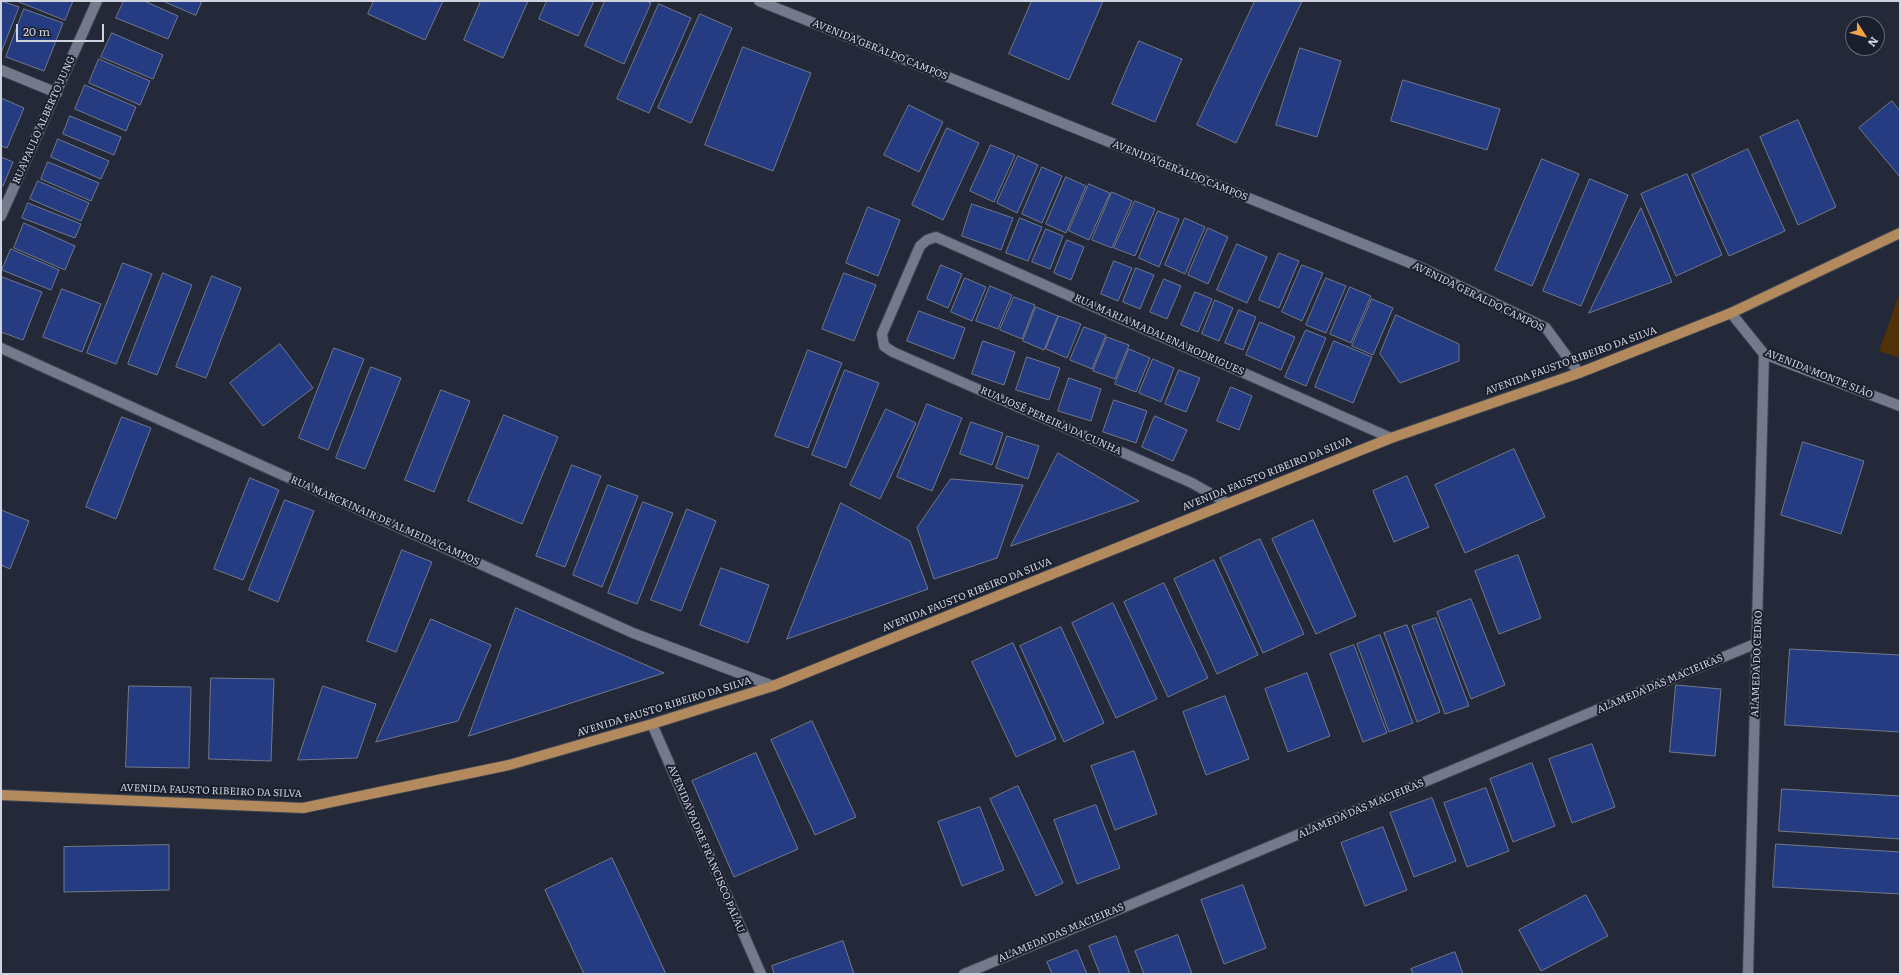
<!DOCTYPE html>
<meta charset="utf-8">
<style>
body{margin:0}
#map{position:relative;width:1901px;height:975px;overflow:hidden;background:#232938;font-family:Literata,serif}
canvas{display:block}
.frame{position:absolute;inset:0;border:2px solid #d0d4de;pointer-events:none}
.north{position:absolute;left:1845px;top:16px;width:40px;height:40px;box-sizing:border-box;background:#1a1f2e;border:1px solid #636774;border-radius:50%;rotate:126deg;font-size:11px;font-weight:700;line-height:16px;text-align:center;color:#d0d4de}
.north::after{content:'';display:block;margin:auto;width:14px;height:18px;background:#f4a344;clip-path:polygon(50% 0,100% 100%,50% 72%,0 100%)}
.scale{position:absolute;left:16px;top:24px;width:88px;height:18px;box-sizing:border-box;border:2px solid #d0d4de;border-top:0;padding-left:5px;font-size:12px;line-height:14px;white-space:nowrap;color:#d0d4de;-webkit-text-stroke:3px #1a1f2e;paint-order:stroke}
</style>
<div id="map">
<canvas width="1901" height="975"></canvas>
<div class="frame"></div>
<div class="north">N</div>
<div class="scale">20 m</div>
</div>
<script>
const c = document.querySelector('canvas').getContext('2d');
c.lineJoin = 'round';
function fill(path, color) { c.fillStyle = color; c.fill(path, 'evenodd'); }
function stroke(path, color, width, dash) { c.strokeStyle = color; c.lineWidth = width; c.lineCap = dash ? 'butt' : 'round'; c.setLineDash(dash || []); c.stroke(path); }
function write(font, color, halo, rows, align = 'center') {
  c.font = font + ' Literata,serif'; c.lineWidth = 4; c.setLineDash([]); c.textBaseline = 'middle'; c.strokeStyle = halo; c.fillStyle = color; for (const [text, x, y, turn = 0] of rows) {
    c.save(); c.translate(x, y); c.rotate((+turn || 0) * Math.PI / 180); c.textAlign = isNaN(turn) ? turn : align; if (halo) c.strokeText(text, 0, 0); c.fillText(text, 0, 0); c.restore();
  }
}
const green = new Path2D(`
 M1900,292V358L1879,351Z`);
const building = new Path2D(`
 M1,1L19,7L1,53Z
 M17,1H73L65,20Z
 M124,1H144L178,16L168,39L116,18Z
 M163,1H202L196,15Z
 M374,1H443L425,40L368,14Z
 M481,1H528L503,58L464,40Z
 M547,1H594L578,36L539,19Z
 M605,1H645L651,3L624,64L585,46Z
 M1032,1H1103L1069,80L1009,54Z
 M1255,1H1302L1236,143L1197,125Z
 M659,4L691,18L649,113L617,99Z
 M24,9L63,23L44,71L6,57Z
 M700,14L732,28L691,123L658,108Z
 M112,33L163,55L153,79L101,57Z
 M1139,41L1182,59L1155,122L1112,104Z
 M743,47L811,73L773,171L705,145Z
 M1300,48L1341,61L1317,137L1276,125Z
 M99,59L150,81L140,105L89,83Z
 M1403,80L1500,109L1487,150L1391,121Z
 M85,85L136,107L126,131L75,109Z
 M1,98L24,108L7,148L1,146Z
 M1892,101L1900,111V177L1859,128Z
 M909,105L943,122L919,172L884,155Z
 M70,116L121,137L114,155L63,134Z
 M1798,120L1836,207L1798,225L1760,137Z
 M947,128L979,143L943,220L912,205Z
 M58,139L109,161L101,179L51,157Z
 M991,145L1015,155L994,202L970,191Z
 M1748,149L1785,231L1729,256L1692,175Z
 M1018,156L1038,165L1017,213L997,203Z
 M1,157L13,162L3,186L1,185Z
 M1542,159L1579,174L1532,286L1495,270Z
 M48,162L99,183L91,201L41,179Z
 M1042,167L1062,176L1042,223L1022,214Z
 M1687,174L1722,255L1676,276L1641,194Z
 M1066,177L1086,186L1066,233L1046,224Z
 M1590,179L1628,195L1581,306L1543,291Z
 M38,181L89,203L81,221L30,199Z
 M1089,184L1110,193L1089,240L1069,231Z
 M1112,192L1132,201L1112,248L1092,240Z
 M1135,201L1155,209L1135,256L1114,248Z
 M28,203L81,224L75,238L22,218Z
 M972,204L1013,218L1001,250L962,236Z
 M868,207L900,220L878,276L846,263Z
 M1641,208L1672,282L1589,313Z
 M1158,211L1179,219L1159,267L1139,258Z
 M1020,218L1042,227L1028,261L1006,253Z
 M1185,218L1205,227L1185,274L1165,265Z
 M24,223L75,246L65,270L14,248Z
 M1208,228L1228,237L1208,284L1188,275Z
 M1046,229L1063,236L1050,269L1032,262Z
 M1067,240L1084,247L1071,280L1054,273Z
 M1237,244L1267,257L1247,303L1217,290Z
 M11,249L59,270L51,290L2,270Z
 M1279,253L1299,261L1279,308L1259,300Z
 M1114,261L1132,268L1118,301L1101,294Z
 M123,263L152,274L116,364L87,353Z
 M941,265L962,274L948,308L927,299Z
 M1302,265L1323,273L1302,321L1282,312Z
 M1136,268L1154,275L1140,309L1123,302Z
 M163,273L192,285L157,375L128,364Z
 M844,273L876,285L854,341L822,329Z
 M212,276L241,288L206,378L176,367Z
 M2,277L42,292L23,340L1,332Z
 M965,278L986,287L972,321L951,312Z
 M1326,278L1346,286L1326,333L1306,325Z
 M1164,279L1181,286L1167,319L1150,312Z
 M990,286L1012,295L998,329L976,321Z
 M1350,287L1371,296L1351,343L1330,334Z
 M62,289L101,304L82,352L43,337Z
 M1195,292L1212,299L1198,332L1181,325Z
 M1014,297L1035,305L1022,339L1000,330Z
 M1372,299L1393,308L1373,355L1352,346Z
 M1215,300L1233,308L1219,341L1202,334Z
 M1036,307L1058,316L1044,350L1023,341Z
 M1239,310L1256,317L1243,350L1225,343Z
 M919,311L965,328L954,359L907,341Z
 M1396,315L1459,344V361L1400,383L1380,354Z
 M1059,316L1081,324L1067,358L1046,349Z
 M1260,322L1295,337L1281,370L1246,355Z
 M1084,327L1106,335L1092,369L1070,360Z
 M1306,330L1326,338L1306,386L1285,377Z
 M1107,337L1129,345L1115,379L1093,371Z
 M983,341L1015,352L1004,385L972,374Z
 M1334,341L1372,357L1353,403L1315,387Z
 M280,344L313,388L263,426L230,383Z
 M334,348L364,359L328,450L299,438Z
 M1129,349L1150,358L1136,392L1115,384Z
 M808,350L842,363L808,448L775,436Z
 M1027,357L1060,368L1049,400L1016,390Z
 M1153,359L1174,368L1161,402L1139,393Z
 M371,367L401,378L365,469L336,458Z
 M845,370L879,383L846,468L812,455Z
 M1179,370L1200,378L1186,412L1165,404Z
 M1069,378L1101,389L1091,421L1058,411Z
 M1231,387L1252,396L1239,430L1217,421Z
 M441,390L470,401L434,492L405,480Z
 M1114,400L1147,411L1136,443L1103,432Z
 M927,404L962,418L932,491L897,477Z
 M886,409L916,423L880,499L850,485Z
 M504,415L558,437L522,524L468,501Z
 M1155,416L1187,430L1173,461L1142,447Z
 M122,417L151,428L116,519L86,507Z
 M971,422L1003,433L992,465L960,454Z
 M1007,436L1039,446L1028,479L996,468Z
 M1803,442L1864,461L1841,534L1781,515Z
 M1514,449L1545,517L1465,553L1435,485Z
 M1058,453L1139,501L1011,546Z
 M572,465L601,476L565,567L536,556Z
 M1407,476L1429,527L1394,542L1373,491Z
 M250,478L279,490L243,580L214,569Z
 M951,479L1023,485L997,558L934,579L917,528Z
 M608,485L638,496L602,587L573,575Z
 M285,500L314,511L278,602L249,590Z
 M643,502L673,513L637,604L608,593Z
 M841,503L910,541L928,589L787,639Z
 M687,509L716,521L681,611L651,600Z
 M1,510L29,521L10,569L1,565Z
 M1313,520L1356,616L1316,634L1272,539Z
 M1260,539L1304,634L1263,653L1220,558Z
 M402,550L432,562L396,652L367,641Z
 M1518,555L1541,618L1499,634L1475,571Z
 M1214,560L1258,655L1217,674L1174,579Z
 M721,568L769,585L748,643L700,625Z
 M1164,583L1208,678L1168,697L1124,602Z
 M1471,599L1505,685L1471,699L1437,612Z
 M1113,603L1157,699L1116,718L1072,623Z
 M516,608L664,673L469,736Z
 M1436,618L1469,706L1445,714L1412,626Z
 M431,619L491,645L458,721L376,742Z
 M1407,625L1440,712L1417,722L1384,633Z
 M1061,627L1104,723L1064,742L1020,646Z
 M1380,635L1413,723L1389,732L1357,644Z
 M1013,643L1056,739L1016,757L972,662Z
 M1354,645L1387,733L1363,742L1330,654Z
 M1790,649L1900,655V732L1785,725Z
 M1307,673L1330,736L1288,752L1265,689Z
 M211,678L274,679L271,761L209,759Z
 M1676,685L1721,689L1715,756L1670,752Z
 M129,686L191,687L189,768L126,767Z
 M323,686L376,704L357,758L298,760Z
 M1225,696L1249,759L1206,775L1183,712Z
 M812,721L856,817L815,835L771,740Z
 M1592,744L1615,807L1572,823L1549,759Z
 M1134,751L1157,814L1115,830L1091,766Z
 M756,753L798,849L734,877L692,781Z
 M1532,763L1555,826L1513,842L1490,779Z
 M1018,786L1063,883L1036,896L990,799Z
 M1486,788L1509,851L1467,867L1444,803Z
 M1782,789L1900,796V839L1779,831Z
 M1432,798L1456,861L1414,877L1390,813Z
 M1096,805L1120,868L1077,884L1054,820Z
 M980,807L1004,870L962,886L938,822Z
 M1383,827L1407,890L1365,906L1341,843Z
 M1776,844L1900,852V894L1773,887Z
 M169,845V890L64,892V847Z
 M612,858L666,974H584L545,890Z
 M1243,885L1266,948L1224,964L1201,900Z
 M1586,895L1608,936L1541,971L1519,930Z
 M1178,935L1192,974H1144L1135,951Z
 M1116,936L1130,974H1100L1089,946Z
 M843,941L854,974H774L772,966Z
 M1077,950L1087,974H1052L1047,962Z
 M1455,952L1463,974H1413L1411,969Z`);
const minor = new Path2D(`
 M759,1L1420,267L1546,328L1579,373
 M1,70L57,93
 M1,216L97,1
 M1731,313L1764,354L1900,406
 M1,348L633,633L773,686
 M1227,503L1192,483L893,352L884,346L882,334L920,246L927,240L936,237L1391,438
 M652,724L761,974
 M964,974L1757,643
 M1748,974L1764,354`);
const primary = new Path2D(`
 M1,795L303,808L509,765L652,724L773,686L1391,438L1579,373L1731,313L1900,233`);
const streetNames = [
 ["AVENIDA GERALDO CAMPOS",880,50,22],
 ["RUA PAULO ALBERTO JUNG",44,120,-66],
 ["AVENIDA GERALDO CAMPOS",1180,171,22],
 ["AVENIDA GERALDO CAMPOS",1478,297,26],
 ["RUA MARIA MADALENA RODRIGUES",1159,335,24],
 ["AVENIDA FAUSTO RIBEIRO DA SILVA",1571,361,-20],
 ["AVENIDA MONTE SIÃO",1819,374,22],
 ["RUA JOSÉ PEREIRA DA CUNHA",1051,421,24],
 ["AVENIDA FAUSTO RIBEIRO DA SILVA",1267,474,-22],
 ["RUA MARCKINAIR DE ALMEIDA CAMPOS",385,521,24],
 ["AVENIDA FAUSTO RIBEIRO DA SILVA",967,595,-22],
 ["ALAMEDA DO CEDRO",1757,664,-88],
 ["ALAMEDA DAS MACIEIRAS",1660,684,-23],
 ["AVENIDA FAUSTO RIBEIRO DA SILVA",664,707,-17],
 ["AVENIDA FAUSTO RIBEIRO DA SILVA",211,791,2],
 ["ALAMEDA DAS MACIEIRAS",1361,809,-23],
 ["AVENIDA PADRE FRANCISCO PALAU",706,849,67],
 ["ALAMEDA DAS MACIEIRAS",1061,933,-23]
];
fill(green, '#523106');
fill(building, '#253c83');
stroke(building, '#71788a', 1);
stroke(minor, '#3f4451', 12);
stroke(primary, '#3f4451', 12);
stroke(minor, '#727a8b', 10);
stroke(primary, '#b38a5e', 10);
write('10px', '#d0d4de', '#1a1f2e', streetNames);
</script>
